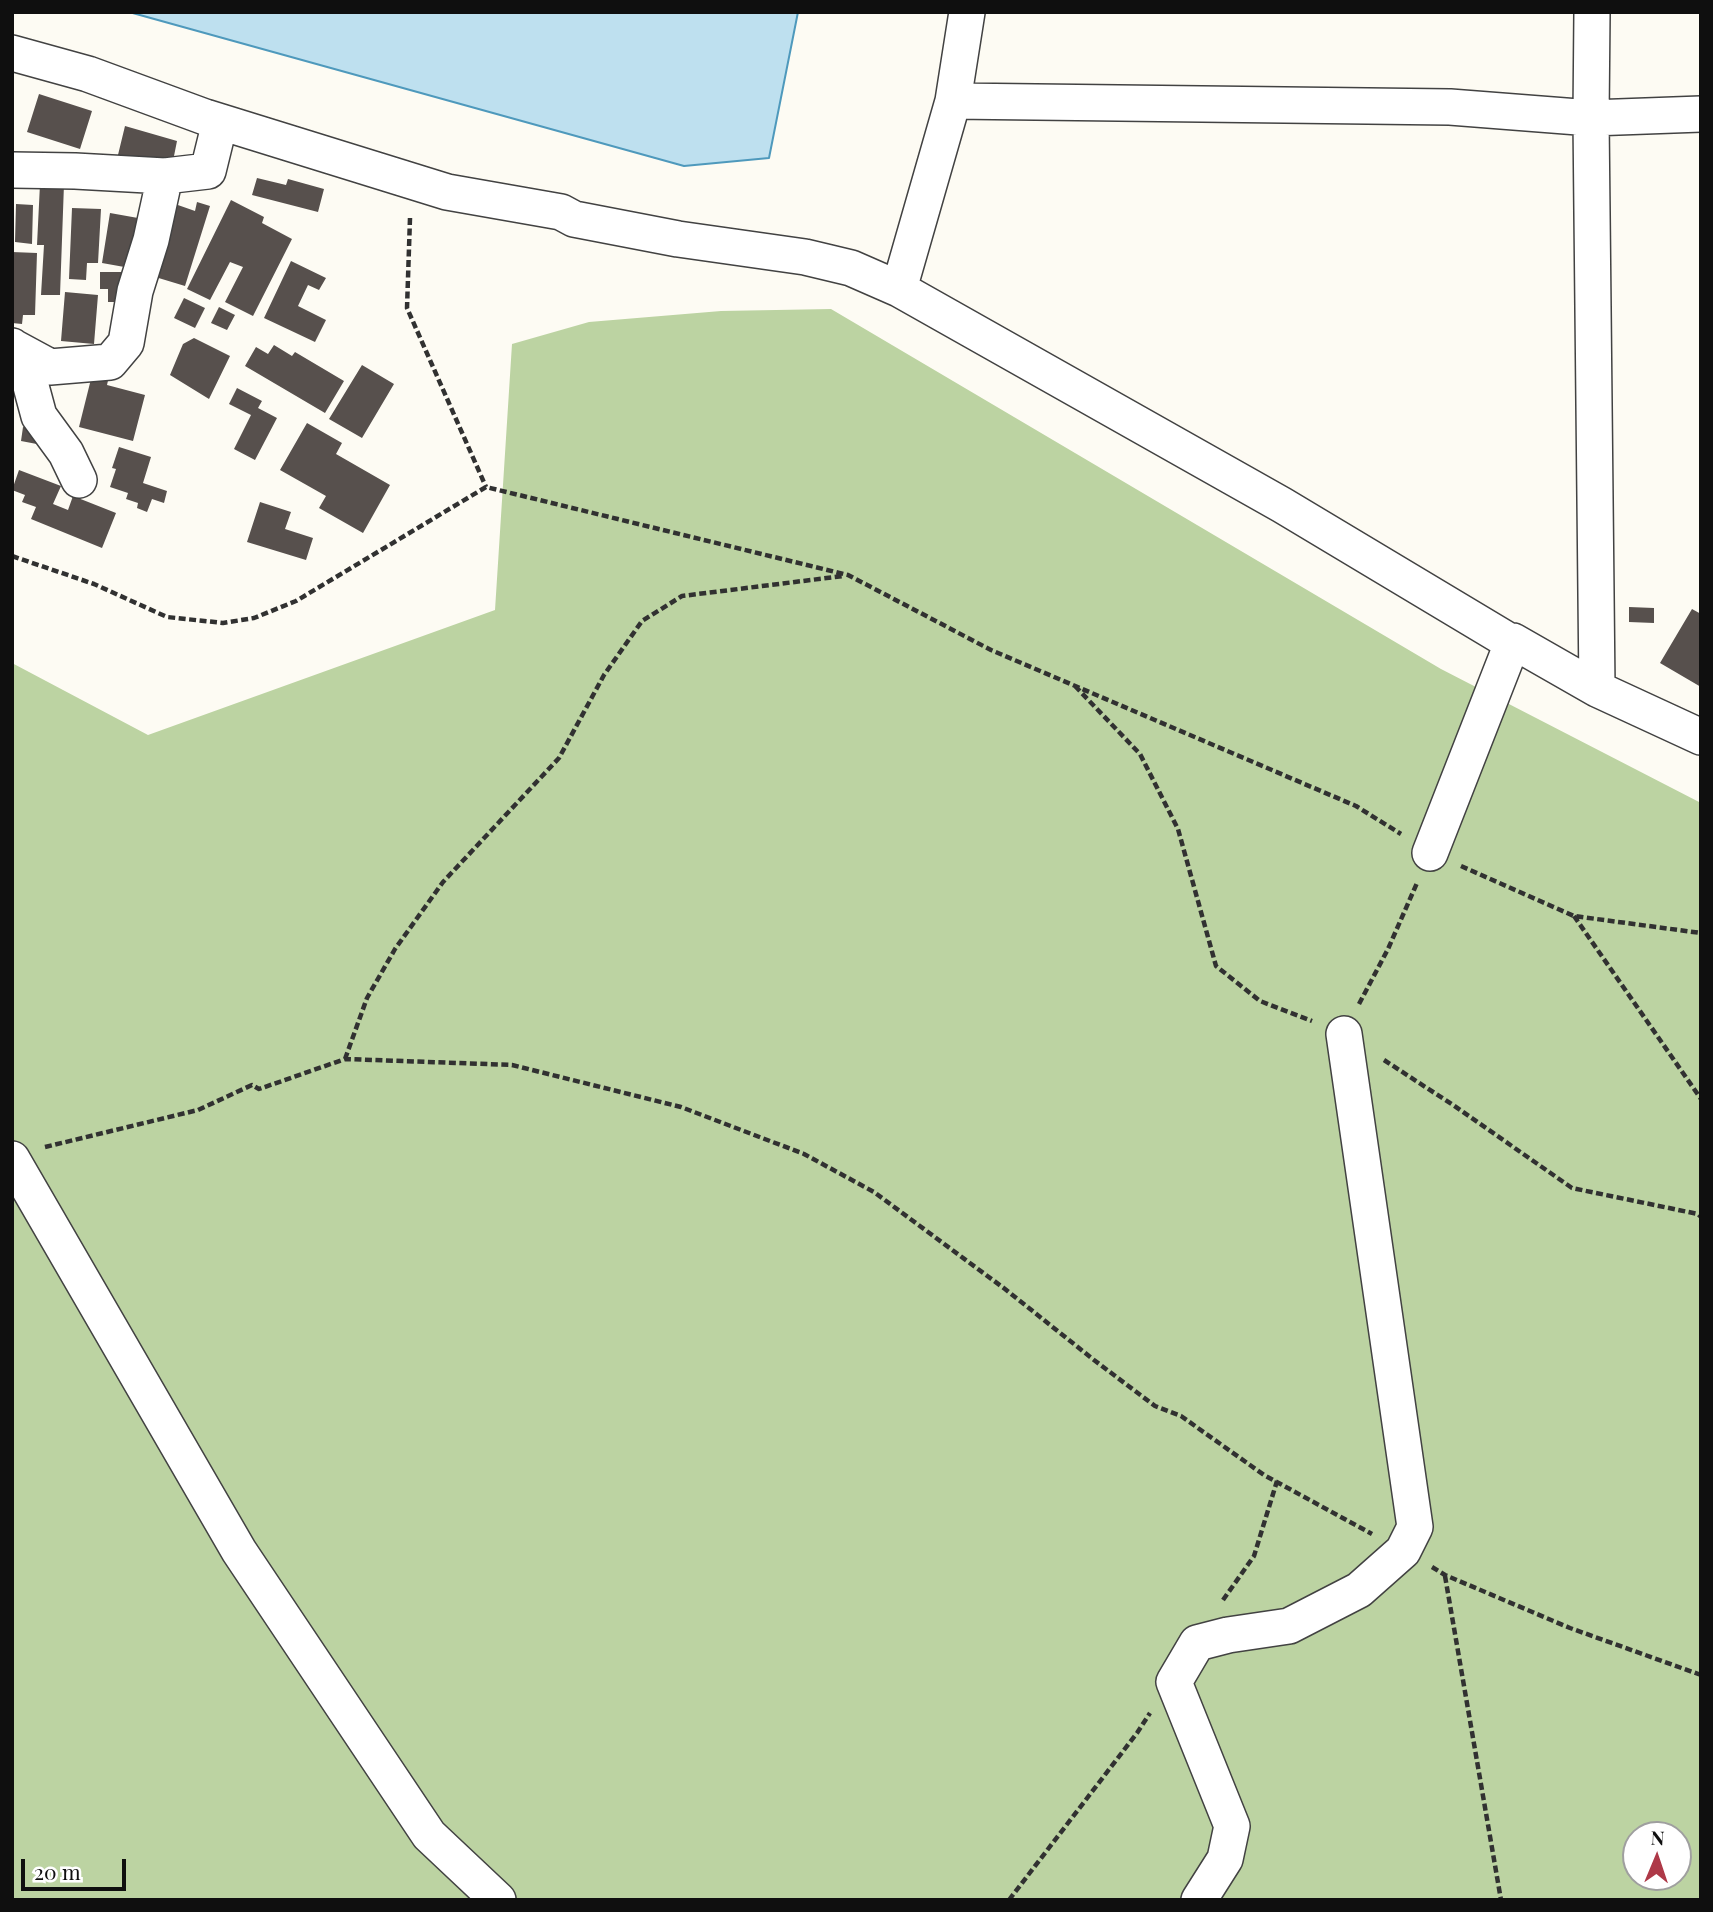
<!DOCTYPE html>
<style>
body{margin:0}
#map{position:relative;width:1713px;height:1912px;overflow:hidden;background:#fdfbf3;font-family:"Playfair Display",serif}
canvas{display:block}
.frame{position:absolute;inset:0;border:14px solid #0f0f0f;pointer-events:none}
.north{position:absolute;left:1622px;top:1821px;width:70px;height:70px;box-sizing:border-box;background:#fff;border:2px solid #9f9f9f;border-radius:50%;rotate:2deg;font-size:19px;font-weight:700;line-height:28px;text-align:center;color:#0f0f0f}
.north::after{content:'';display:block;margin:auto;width:24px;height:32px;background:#ae3948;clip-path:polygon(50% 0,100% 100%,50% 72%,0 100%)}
.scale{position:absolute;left:21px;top:1859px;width:105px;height:32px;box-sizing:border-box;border:4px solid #0f0f0f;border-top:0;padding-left:9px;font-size:21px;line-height:24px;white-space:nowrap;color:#0f0f0f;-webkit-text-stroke:5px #fff;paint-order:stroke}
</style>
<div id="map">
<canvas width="1713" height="1912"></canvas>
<div class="frame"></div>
<div class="north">N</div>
<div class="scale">20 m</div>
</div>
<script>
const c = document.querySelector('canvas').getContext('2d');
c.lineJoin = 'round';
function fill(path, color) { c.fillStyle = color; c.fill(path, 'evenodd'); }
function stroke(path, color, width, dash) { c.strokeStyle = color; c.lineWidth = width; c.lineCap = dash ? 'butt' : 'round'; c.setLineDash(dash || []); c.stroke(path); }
const forest = new Path2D(`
 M831,309L1441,669L1701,803V1900H12V663L148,735L495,610L512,344L589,322L721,311ZM1636,1835H1678V1877H1636Z`);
const water = new Path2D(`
 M129,12H798L769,158L684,166Z`);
const building = new Path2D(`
 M39,94L92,111L80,149L27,132Z
 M125,126L177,141L173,161L117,159Z
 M257,178L286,185L288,179L324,189L318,212L252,195Z
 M40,184H64L60,295H41L44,245H37Z
 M231,200L264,217L262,223L292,239L253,316L225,302L243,267L230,262L210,300L187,289Z
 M197,202L210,206L185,286L152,276L175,204L195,211Z
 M16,204L33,205L32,244L15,242Z
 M72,208L101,209L98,263H87L86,280L69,279Z
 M110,213L138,218L130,268L102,263Z
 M12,252L37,253L35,315H23L22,324L12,323Z
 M291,261L326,278L319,290L308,285L298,306L326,320L315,342L264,318Z
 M100,272H128L127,302H108V289H100Z
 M65,292L98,295L94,344L61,341Z
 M184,298L205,308L195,328L174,318Z
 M219,307L235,315L227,330L211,323Z
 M194,338L230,356L209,399L170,375L183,344Z
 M274,345L292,356L295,352L344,381L325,413L245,366L256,347L268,354Z
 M362,365L394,384L362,438L329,419Z
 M93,371L109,376L107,385L145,395L133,441L79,427Z
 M237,388L262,401L258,408L277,418L255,460L234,449L251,415L229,404Z
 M307,423L342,443L336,454L390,485L363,533L319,508L326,496L280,470Z
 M23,427L43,430L42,445L21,441Z
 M119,447L151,457L143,483L167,491L164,503L152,499L147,512L137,508L138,503L126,499L128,493L110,487L116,469L112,468Z
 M19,470L61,486L53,504L68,510L73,496L116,513L102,548L31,519L36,507L22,502L25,495L12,490Z
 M260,502L291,512L285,529L313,538L306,560L247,542Z
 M1629,607L1654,608V623L1629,622Z
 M1692,609L1701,614V687L1660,663Z`);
const path = new Path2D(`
 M410,218L407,308L486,487
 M12,556L94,584L167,617L223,623L254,618L296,601L486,487L848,575L991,650L1356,806L1401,834
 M1075,686L1140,754L1178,829L1216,966L1260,1001L1312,1021
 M1461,866L1574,916L1701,933
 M1574,916L1701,1099
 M1359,1004L1388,949L1417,883
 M345,1059L367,998L395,949L443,882L559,758L604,675L642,621L682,596L843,576
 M1384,1060L1453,1105L1572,1188L1698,1214L1701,1217
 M45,1147L198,1110L252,1085L259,1089L345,1059L512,1065L681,1107L804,1154L874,1192L1005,1289L1094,1360L1155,1406L1181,1416L1264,1475L1372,1534
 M1432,1567L1445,1575L1570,1628L1701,1675
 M1445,1576L1501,1900
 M1223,1600L1254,1556L1277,1481
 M1009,1900L1137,1733L1150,1713`);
const minor = new Path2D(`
 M1592,12L1591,118L1597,689
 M12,53L88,74L205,117L447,192L561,212L574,219L678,239L805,257L851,268L899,289L1282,505L1509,641H1513L1597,689L1701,737
 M953,101L1450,107L1591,118L1701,114
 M12,170L75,171L165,176L208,171L220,122
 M899,289L953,101L967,12
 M12,346L25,364L39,416L66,453L79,480
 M13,347L50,367L110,362L126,343L135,291L151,240L165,176
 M1430,853L1513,641
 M12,1159L239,1551L429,1835L498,1900
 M1199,1900L1225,1859L1232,1826L1174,1682L1197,1643L1228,1635L1289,1626L1359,1590L1403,1551L1415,1527L1344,1034`);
fill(forest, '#bcd3a2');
fill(water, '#bee0ef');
stroke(water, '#4e99bc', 2);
fill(building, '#57504d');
stroke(minor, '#424242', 38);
stroke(path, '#313131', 4.5, [7, 3.5]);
stroke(minor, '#fff', 35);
</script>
